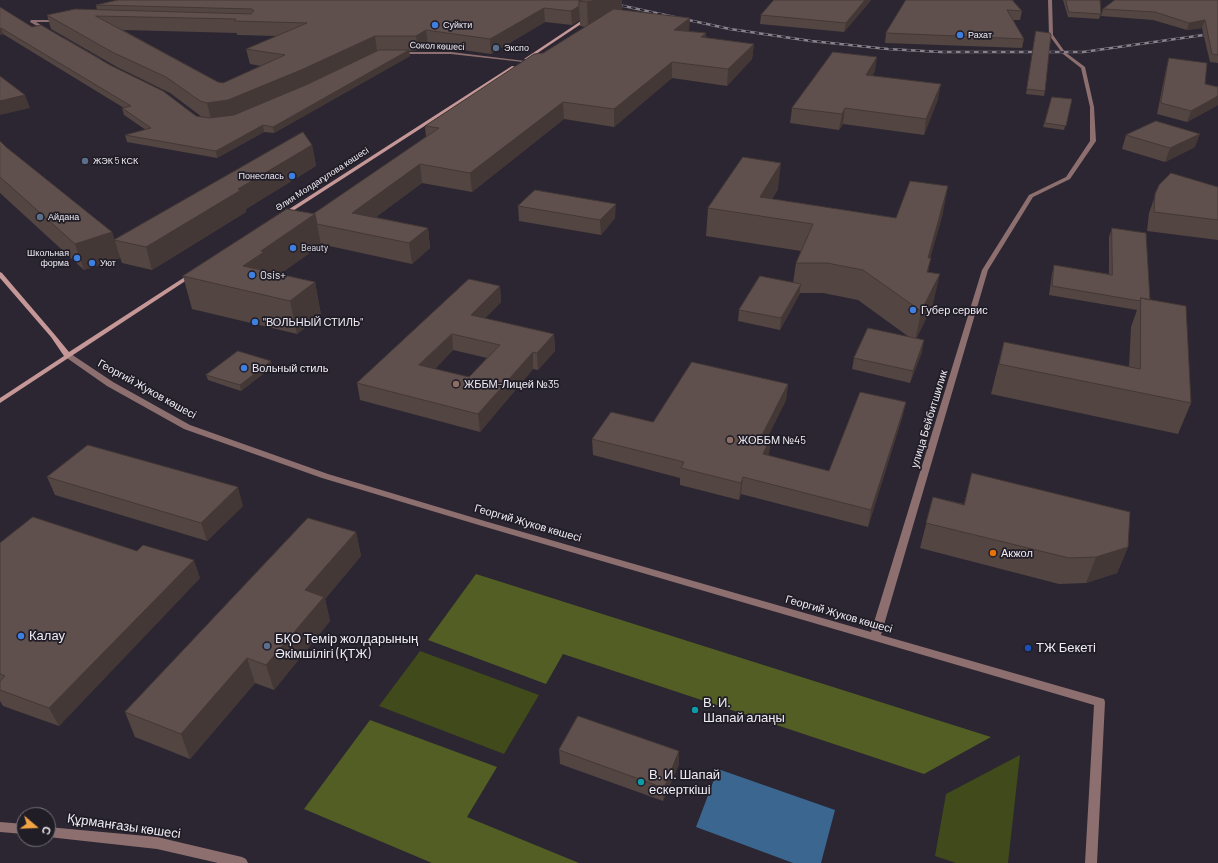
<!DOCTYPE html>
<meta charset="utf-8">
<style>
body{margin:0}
#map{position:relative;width:1218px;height:863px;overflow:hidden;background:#2b2631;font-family:Barlow,sans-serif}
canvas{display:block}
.north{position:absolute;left:16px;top:807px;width:40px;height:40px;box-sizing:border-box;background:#211d27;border:1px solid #747079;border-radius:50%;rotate:109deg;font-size:11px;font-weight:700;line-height:16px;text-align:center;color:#f0ecf4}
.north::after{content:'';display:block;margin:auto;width:14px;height:18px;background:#f3a442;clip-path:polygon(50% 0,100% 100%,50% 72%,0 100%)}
</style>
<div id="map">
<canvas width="1218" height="863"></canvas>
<div class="north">С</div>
</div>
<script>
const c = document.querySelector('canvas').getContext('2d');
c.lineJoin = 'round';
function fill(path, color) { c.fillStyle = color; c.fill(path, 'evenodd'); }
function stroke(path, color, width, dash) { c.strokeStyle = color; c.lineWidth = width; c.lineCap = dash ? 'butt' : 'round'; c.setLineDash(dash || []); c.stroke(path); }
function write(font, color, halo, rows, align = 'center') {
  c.font = font + ' Barlow,sans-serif'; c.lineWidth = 3.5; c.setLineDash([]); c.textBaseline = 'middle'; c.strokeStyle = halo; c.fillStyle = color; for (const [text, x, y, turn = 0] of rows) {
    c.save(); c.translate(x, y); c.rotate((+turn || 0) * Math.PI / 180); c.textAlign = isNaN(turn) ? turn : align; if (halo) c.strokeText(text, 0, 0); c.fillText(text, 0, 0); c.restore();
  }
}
const green = new Path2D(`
 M420,651L539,695L504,754L379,706Z
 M1020,755L1008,863H956L935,856L946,794Z`);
const forest = new Path2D(`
 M476,574L991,737L924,774L563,654L546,684L428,640Z
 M370,720L497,767L467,817L579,863H432L304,809Z`);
const water = new Path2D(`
 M718,769L835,810L821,863H793L696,827Z`);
const street = new Path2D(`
 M1048,0H1052L1053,35L1065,52L1085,67L1094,107L1096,141L1070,179L1033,197L988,270L881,635L1104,699L1105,702L1097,863H1085L1094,705L482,526L322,478L184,429L107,386L64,356L65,354H71L113,382L190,425L328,474L488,522L871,632L982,270L1029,195L1066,177L1090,141V107L1081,68L1063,54L1049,35Z
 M31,20H58L60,21L58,22H36L49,30L48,32L30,22Z
 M62,38H64L102,60L99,61L62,40Z
 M400,52H451L525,61L523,62L451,54H399Z
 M0,822L24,824V834L0,832Z
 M48,827L157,837L242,857L246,859L248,863H218L157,849L48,837Z`);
const secondary = new Path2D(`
 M587,17L590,18L527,60L524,59Z
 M512,66L516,67L285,216L280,215Z
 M0,272L2,273L55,335L69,352L191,273L193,272L196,274L0,403V398L64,356L51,337L0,278Z`);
const rail = new Path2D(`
 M596,0L730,29L811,41L888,49L941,52H1083L1218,33`);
const wall = new Path2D(`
 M622,0V10L689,31L706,33V38L754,44L752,59L727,86L672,78L614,127L564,119L472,192L422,183L376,217L428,228L430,248L412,264L320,244L321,245L280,274L315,282L321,315L297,334L192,309L183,276L313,214L426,137L425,126L585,27L580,26V20L572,25L545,22L491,54L428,45L418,50L409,51L410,56L274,133L264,132L217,158L127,142L125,135L146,130L124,115L122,108H124L3,34L0,35V7L32,27L196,116L202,117L170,93L117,67L51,29L47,15L97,10L96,5ZM123,30L237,33V35L276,36L246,49L250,64L261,66L223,83L218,82Z
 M774,0H871L844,32L760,24L761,15Z
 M906,0H1014L1013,1L1022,11L1020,20H1013L1024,39L1022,48L885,43L886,33Z
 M1063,0H1100L1101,14L1099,19L1068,17Z
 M1218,0V63L1210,62L1202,28L1187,30L1153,20L1101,16L1103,9Z
 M1036,31L1045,91L1044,96L1026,94Z
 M1169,58L1205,84L1218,87V105L1187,122L1157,114L1166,69Z
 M875,71L872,75L938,99L924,135L843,124L839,130L790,123L792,108Z
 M1052,97L1072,99L1064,130L1043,127Z
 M1126,135L1195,147L1165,162L1122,149Z
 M0,141L6,147L112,232L120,258L84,270L0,193Z
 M312,145L316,166L246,209V212L152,270L122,263L114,240Z
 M1159,185L1218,187V240L1147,231L1149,213Z
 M778,189L772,199L896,218L943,213L930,258L928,272L933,304L916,339L922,352L910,383L852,369L854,358L909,337L858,300L823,293H800L799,295L780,330L738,321L739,310L793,283L796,263L801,251L706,236L708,208Z
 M518,206L615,218L601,235L519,221Z
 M1112,228L1150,300L1191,403L1178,434L991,394L1004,342L1129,367L1131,327L1137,310L1049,295L1052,274L1054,265L1109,274V237Z
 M500,286L501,302L485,318L554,334L555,351L538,370L533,369L480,432L360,400L357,383ZM453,350L487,358L469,377L435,369Z
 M272,367L241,391L208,380L206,375Z
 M788,384L786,400L768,436L771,437L769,453L768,456L829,471L906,402L902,418L868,527L741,494L739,500L680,485V478L593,455L592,439Z
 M972,473L1128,547L1117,573L1086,583L1059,584L920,548L933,497L964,504Z
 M47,477L243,506L207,541L55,495Z
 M356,532L361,556L325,599L330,621L274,690L255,683L190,759L135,737L125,712Z
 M0,543L137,551L200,578L59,726L3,706L0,701Z
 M559,750L679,764L663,801L560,764Z`);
const shadedWall = new Path2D(`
 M598,0H622V19L588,27L587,2Z
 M865,0H871L844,32L846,23Z
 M579,6L580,20L572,25L571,11Z
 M544,8L545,22L491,54L490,39Z
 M690,18L689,33L674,30Z
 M1205,20L1202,28L1187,30L1189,23Z
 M1,28L3,34L0,35V29Z
 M426,30L428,45L418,50L416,36Z
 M706,33L705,49L701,37Z
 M375,36L377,51L303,86L232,117L211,119L207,103Z
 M754,44L752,59L727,86L728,69Z
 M409,50L410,56L274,133L273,127Z
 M877,57L875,71L864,89L866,75Z
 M672,62V78L614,127V109Z
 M941,84L938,99L924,135L926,119Z
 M25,95L30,108L0,115V101Z
 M1218,96V105L1187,122L1191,111Z
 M563,102L564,119L472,192L470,173Z
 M845,108L843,124L839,130L842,114Z
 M263,125L264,132L217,158L216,151Z
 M1200,134L1195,147L1165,162L1170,148Z
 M312,145L316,166L246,209V212L152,270L146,247L238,189Z
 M781,163L778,189L762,216L760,197Z
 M420,164L422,183L355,232L352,213Z
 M948,186L943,213L922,287L928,258Z
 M616,204L615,218L601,235L600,220Z
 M315,214L321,245L270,281L243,266L261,251Z
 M428,228L430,248L412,264L409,243Z
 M112,232L120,258L84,270L75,244Z
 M931,258L925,287L927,272Z
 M940,274L933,304L915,342L921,311Z
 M315,282L321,315L297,334L290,301Z
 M801,284L799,295L780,330L781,318Z
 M500,286L501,302L472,331L471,315Z
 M452,334L453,350L422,382L419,365Z
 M554,334L555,351L538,370L537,353Z
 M924,340L922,352L910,383L913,371Z
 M533,352V369L480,432L478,414Z
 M271,361L272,367L241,391L240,385Z
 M788,384L786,400L761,451L762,435Z
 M906,402L902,418L868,527L871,510Z
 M771,437L769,453L761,471L763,454Z
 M743,477L741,494L739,500L741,483Z
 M238,487L243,506L207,541L201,523Z
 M356,532L361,556L325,599L330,621L274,690L266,665L305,590Z
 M1128,547L1117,573L1086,583L1096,557Z
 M194,560L200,578L59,726L49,708Z
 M247,658L255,683L190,759L181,734Z
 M679,751V764L663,801L664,788Z`);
const building = new Path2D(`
 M118,0H582L579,1V6L571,11L544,8L490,39L426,30L416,36H375L301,70L228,100L207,103L200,101L166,77L112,52L47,15L75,9L251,14L254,11L252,9L96,5ZM96,16L236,19L234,21L307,23L246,49L285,55L223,83L218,82Z
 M582,0H598L587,2L579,1Z
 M774,0H865L846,23L761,15Z
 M906,0H1012L1022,11L1007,10L1024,39L886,33Z
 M1066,0H1100L1101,14L1069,12Z
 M1115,0H1218V55L1212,54L1205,20L1189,23L1155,12L1103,9Z
 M0,7L32,27L41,25L110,65L163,91L196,116L209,118L234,115L308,84L379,50H409L273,127L263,125L216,151L125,135L151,128L122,108L131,106L1,28L0,29Z
 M614,9L690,18L674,30L706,33L701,37L754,44L728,69L672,62L614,109L563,102L470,173L420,164L352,213L428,228L409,243L317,224L315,214H313L439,128L425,126L534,54L543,53Z
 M1036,31L1050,33L1051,35L1045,91L1027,89Z
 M833,52L877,57L866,75L941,84L926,119L845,108L842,114L792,108Z
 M1169,58L1207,63L1205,84L1218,87V96L1191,111L1161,103Z
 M0,76L25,95L0,101Z
 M1052,97L1072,99L1066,126L1045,123Z
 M1156,121L1200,134L1170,148L1126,135Z
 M303,132L312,145L238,189L241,190L146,247L114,240Z
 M0,141L6,147L112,232L75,244L0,177Z
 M743,157L781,163L760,197L896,218L910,181L948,186L928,258H931L927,272L940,274L921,311L863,270L827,263H796L813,224L708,208Z
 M1171,173L1218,187V220L1154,212L1155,194L1159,185Z
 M535,190L616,204L600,220L518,206Z
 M287,209L315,214L261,251L264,252L243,266L315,282L290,301L183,276Z
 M1112,228L1146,233L1150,300L1141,298L1140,301L1052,286L1054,265L1112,275Z
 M760,276L801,284L781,318L739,310Z
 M469,279L500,286L471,315L554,334L537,353L533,352L478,414L357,383ZM452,334L500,345L469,377L419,365Z
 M1141,298L1186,306L1191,403L999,364L1004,342L1140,369Z
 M868,328L924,340L913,371L854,358Z
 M238,351L271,361L240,385L206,375Z
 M692,362L788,384L762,435L771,437L763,454L829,471L860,392L906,402L871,510L743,477L741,483L681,468L684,462L592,439L611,412L653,422Z
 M88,445L238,487L201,523L47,477Z
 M972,473L1130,512L1128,547L1096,557L1069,558L926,523L933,497L964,505Z
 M33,517L137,551L143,545L194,560L49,708L0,690V681L5,676L0,674V543Z
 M308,518L356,532L305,590L324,597L266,665L247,658L181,734L125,712Z
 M578,716L679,751L664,788L559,750Z`);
const markers = [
 [435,25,4,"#3f7fe0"],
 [960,35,4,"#3f7fe0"],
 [496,48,4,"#5c6f8a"],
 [85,161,4,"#5c6f8a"],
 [292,176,4,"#3f7fe0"],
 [40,217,4,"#5c6f8a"],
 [293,248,4,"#3f7fe0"],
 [77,258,4,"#3f7fe0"],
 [92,263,4,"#3f7fe0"],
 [252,275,4,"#3f7fe0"],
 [913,310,4,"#3f7fe0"],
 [255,322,4,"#3f7fe0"],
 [244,368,4,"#3f7fe0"],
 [456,384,4,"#8d6e63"],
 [730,440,4,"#8d6e63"],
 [993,553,4,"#e8710a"],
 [21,636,4,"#3f7fe0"],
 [267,646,4,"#5c6f8a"],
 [1028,648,4,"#1a4fb4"],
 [695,710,4,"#0f9aa8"],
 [641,782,4,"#0f9aa8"]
];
const farPoinames = [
 ["Суйкти",443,25],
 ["Рахат",968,35],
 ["Экспо",504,48],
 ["ЖЭК 5 КСК",93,161],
 ["Понеслась",284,176,"right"],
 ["Айдана",48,217],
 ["Beauty",301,248],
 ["Школьная",69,253,"right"],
 ["форма",69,263,"right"],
 ["Уют",100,263]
];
const farStreetnames = [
 ["Сокол көшесі",437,46,2],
 ["Әлия Молдағұлова көшесі",322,179,-33]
];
const poiNames = [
 ["Osis+",260,275],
 ["Губер сервис",921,310],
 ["\"ВОЛЬНЫЙ СТИЛЬ\"",263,322],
 ["Вольный стиль",252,368],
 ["ЖББМ-Лицей №35",464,384],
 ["ЖОББМ №45",738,440],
 ["Акжол",1001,553]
];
const streetNames = [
 ["Георгий Жуков көшесі",147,389,29],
 ["улица Бейбитшилик",929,419,-73],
 ["Георгий Жуков көшесі",528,523,16],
 ["Георгий Жуков көшесі",839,614,16]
];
const nearPoinames = [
 ["Калау",29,636],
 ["БҚО Темір жолдарының",275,639],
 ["Әкімшілігі (ҚТЖ)",275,654],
 ["ТЖ Бекеті",1036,648],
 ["В. И.",703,703],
 ["Шапай алаңы",703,718],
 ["В. И. Шапай",649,775],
 ["ескерткіші",649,790]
];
const nearStreetnames = [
 ["Құрманғазы көшесі",124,826,8]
];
fill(green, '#404a1a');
fill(forest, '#525e24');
fill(water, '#3a668f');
fill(street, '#8d6f6f');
fill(secondary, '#c69797');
stroke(rail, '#87828c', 2.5);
stroke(rail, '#211d27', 1.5, [4.5]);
fill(wall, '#534542');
fill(shadedWall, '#433836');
fill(building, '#60504d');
stroke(building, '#433836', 1);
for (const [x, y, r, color] of markers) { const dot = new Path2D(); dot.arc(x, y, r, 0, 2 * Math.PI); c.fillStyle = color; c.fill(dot); stroke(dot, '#211d27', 1.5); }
write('9px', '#f0ecf4', '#211d27', farPoinames, 'left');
write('9px', '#f0ecf4', '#211d27', farStreetnames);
write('11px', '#f0ecf4', '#211d27', poiNames, 'left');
write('11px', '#f0ecf4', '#211d27', streetNames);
write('13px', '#f0ecf4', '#211d27', nearPoinames, 'left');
write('13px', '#f0ecf4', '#211d27', nearStreetnames);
</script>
